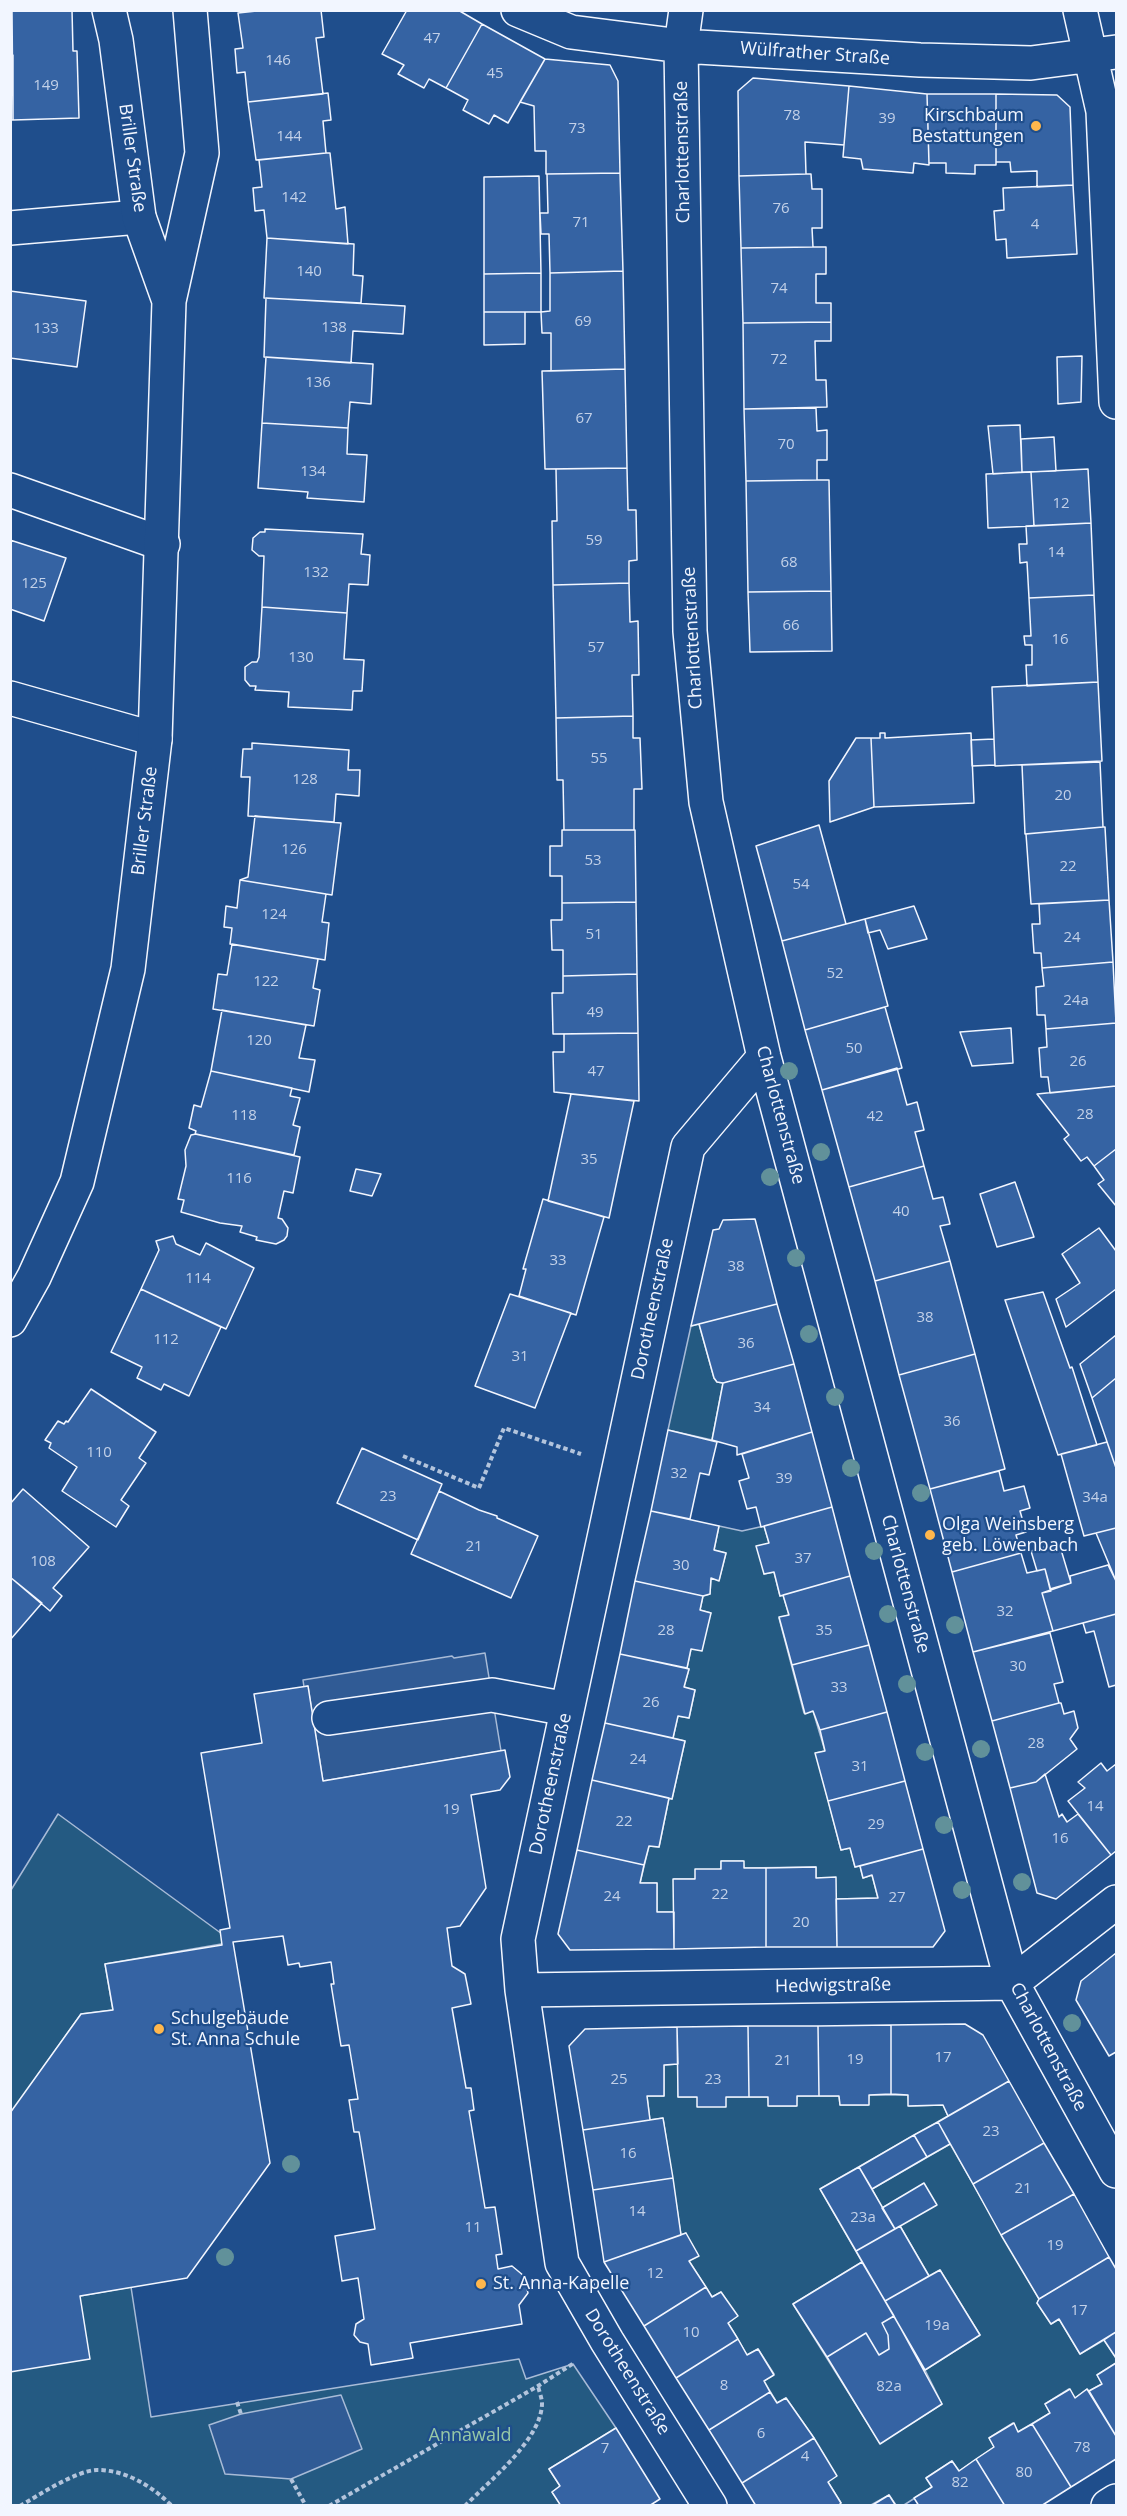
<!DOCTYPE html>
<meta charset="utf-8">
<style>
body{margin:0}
#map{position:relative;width:1127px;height:2516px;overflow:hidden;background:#1f4e8c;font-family:"Open Sans",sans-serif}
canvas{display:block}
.frame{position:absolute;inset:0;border:12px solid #f2f6ff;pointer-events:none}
</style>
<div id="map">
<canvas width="1127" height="2516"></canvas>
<div class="frame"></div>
</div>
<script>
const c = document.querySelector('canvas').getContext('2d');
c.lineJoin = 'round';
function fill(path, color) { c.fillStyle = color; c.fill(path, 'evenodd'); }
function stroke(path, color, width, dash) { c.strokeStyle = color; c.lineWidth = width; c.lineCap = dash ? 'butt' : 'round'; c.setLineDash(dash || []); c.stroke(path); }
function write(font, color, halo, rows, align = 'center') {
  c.font = font + ' "Open Sans",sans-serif'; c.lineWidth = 4.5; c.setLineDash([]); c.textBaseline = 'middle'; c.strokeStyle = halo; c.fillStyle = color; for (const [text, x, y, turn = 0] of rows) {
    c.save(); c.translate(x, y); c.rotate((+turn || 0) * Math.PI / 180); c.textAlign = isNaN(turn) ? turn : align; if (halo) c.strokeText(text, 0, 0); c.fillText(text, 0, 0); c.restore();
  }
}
const green = new Path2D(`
 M699,1324L714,1378L717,1382L723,1383L712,1440L668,1430L691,1326Z
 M719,1526L742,1531L764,1526L769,1543L764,1574L774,1572L780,1596L783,1595L789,1615L779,1618L804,1713L813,1711L825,1751L816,1753L841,1850L850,1848L855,1867L860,1866L863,1878L872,1875L878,1898L836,1899L816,1878V1867L744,1868L743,1861H721V1869L695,1879H674V1912H657V1883H640L649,1846L659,1847L669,1798L672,1799L685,1741L673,1738L678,1716L689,1718L695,1690L684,1687L689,1669L687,1668L691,1649L711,1613L700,1610L703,1596L710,1594L711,1578L719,1580L726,1553L714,1550Z
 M58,1814L233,1942L105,1964L113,2010L81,2014L11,2113V1890Z
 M678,2064V2097H768L769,2106H796L797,2096H839L840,2105H868L869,2095H908L909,2106L943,2105L948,2116L820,2189L862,2262L793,2304L880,2443L942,2404L925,2370L980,2335L940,2270L929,2276L900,2226L924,2184L882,2208L872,2189L950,2144L1039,2299L1037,2303L1051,2324L1059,2319L1080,2354L1104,2340L1116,2358V2363L1097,2375L1102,2384L1089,2391L1087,2389L1075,2398L1069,2389L1045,2404L1050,2413L1018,2432L1013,2423L989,2438L994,2447L959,2471L952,2461L926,2478L932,2487L904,2505H896L889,2495L871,2505H838L841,2503L828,2482L814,2438L786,2398L777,2403L764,2381L774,2374L758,2349L747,2355L728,2323L737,2316L721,2292L712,2297L689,2261L686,2233L681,2235L663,2118L650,2120L647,2096H664V2065Z
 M131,2287L151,2417L519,2359L526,2379L573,2364L616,2428L549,2469L560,2486L552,2492L561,2505L11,2506V2372L80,2296Z`);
const parking = new Path2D(`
 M485,1653L501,1751L323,1781L308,1686L304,1687L303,1680L452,1656L454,1658Z
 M341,2395L362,2449L291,2479L225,2474L209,2425L241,2414Z`);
const building = new Path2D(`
 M12,10H72L73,51H77L79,118L13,120Z
 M266,10H321L324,37L316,38L323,94L248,102L245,72L237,73L235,49L243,48L238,13Z
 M407,10H458L482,24L446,88L429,79L424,88L398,74L404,65L382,54Z
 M482,24L545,59L508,123L494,115L489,124L463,110L468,100L446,88Z
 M10,55H13V120H10Z
 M545,59L610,65L618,81L620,173L546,174V151H535L534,106L520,102Z
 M753,78L849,86L844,145L805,142L806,174L739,176L738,91Z
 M849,86L927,94L929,165L914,163L913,173L863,169L861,159L843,157Z
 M328,93L331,120L323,121L326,153L256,160L248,102Z
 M927,94H996V165H975V174L946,173V163H929Z
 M996,94L1057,95L1070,107L1073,185L1037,187V171L1011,172L1010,162H996Z
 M326,153H330L336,209L345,207L348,244L267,238L264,210L255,211L253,188L262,187L259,160Z
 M620,173L623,271L550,273L549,234H541L540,213H548L547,174Z
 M806,174H811L812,189H822V228H812L813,247L741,248L739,176Z
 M539,176L541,273L484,274V177Z
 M1073,185L1077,254L1007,258L1006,239L996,240L994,211L1004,210L1003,188Z
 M267,238L354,244L353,275L363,276L361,303L264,298Z
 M813,247H826V274H816V303H831V322L743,323L741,248Z
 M623,271L625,369L551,371V333H542L541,312L550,311V273Z
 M541,273V312H484V274Z
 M10,291L86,301L77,367L10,358Z
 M266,298L405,306L403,334L353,331L351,363L264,357Z
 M484,312H525V344L484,345Z
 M831,322V341H815L816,380H826L827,407L744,409L743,323Z
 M1082,356L1081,402L1058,404L1057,357Z
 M266,357L373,364L371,404L350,402L348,428L262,423Z
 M625,369L627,468L545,469L542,371Z
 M816,408L817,431L827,430V460H817V480L746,481L744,409Z
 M262,423L348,428L347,454L367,455L364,502L307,498L308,492L258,488Z
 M1020,425L1022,472L993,474L988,426Z
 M1054,437L1056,471L1022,472L1021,439Z
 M627,468L628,510H636L637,560L629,561V583L553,585L552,521H557L556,469Z
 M1088,469L1091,523L1034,526L1031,472Z
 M1031,472L1034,526L988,528L986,474Z
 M817,480H829L831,591L748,592L746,481Z
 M1091,523L1094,595L1029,598L1027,562L1020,563L1019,544H1027L1026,526Z
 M265,529L363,534L361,554L370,555L368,585L349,584L347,613L262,607L264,556H259L252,550L253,538L260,532H265Z
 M10,540L66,558L44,621L10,609Z
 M629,583L630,622L638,621L639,675H632L633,716L556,718L553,585Z
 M831,591L832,651L750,652L748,592Z
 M1094,595L1098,682L1027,686L1026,665H1032V645H1025L1024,636H1031L1029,598Z
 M262,607L347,613L344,659L364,660L362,691H353L352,710L288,707L289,692L255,690L256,686H250L245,680V667L252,662H257L259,657Z
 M1098,682L1102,761L995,766L992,687Z
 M633,716V738H640L642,789H634V830H564L563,780H557L556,718Z
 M880,733H885V738L971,733L974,803L874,807L871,738H880Z
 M856,738H871L874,807L830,822L829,781Z
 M994,739L995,765L972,766L971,740Z
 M252,743L349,750L348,770H360L359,796L336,794L334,822L248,816L250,777H241L243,749H252Z
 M1100,762L1103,827L1025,834L1022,765Z
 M255,816L341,823L332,895L240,880L248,877Z
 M819,825L846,924L782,941L756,846Z
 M1103,827H1105L1109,900L1031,904L1026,834Z
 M562,830H635L636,902L562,903V876H550V846H562Z
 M240,880L326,894L322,922L329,923L325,960L230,944L232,928L224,927L226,906L237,908Z
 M1109,900L1113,962L1042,968L1041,953H1034L1032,924H1040L1039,904Z
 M636,902L637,974L563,976V950H552L551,920H562V903Z
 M914,906L927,939L888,949L880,930L868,933L865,919Z
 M865,919L888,1006L805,1030L782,941Z
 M232,944L318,959L313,988L320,990L314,1026L213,1009L218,974L227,975Z
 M1113,962L1116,1023L1046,1029L1045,1015H1037L1036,987L1044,986L1042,968Z
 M637,974L638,1033L553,1034L552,993H563V976Z
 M885,1007L902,1068L822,1090L805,1030Z
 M222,1010L306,1025L299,1058L315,1060L309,1092L211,1071Z
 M1116,1023V1086L1050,1093L1048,1077H1041L1039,1048L1047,1047L1046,1029Z
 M1011,1028L1013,1063L972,1066L960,1032Z
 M638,1033L639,1101L554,1092L553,1052H564V1034Z
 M897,1068L907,1105L917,1102L924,1130L915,1132L924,1166L849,1187L822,1090Z
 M211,1071L292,1088L290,1096L300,1098L293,1125L300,1127L294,1155L195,1134L196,1131L189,1128L194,1105L201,1107Z
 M1116,1086V1149L1094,1166L1087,1157L1081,1161L1064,1139L1069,1135L1037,1094Z
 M571,1094L634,1101L609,1218L548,1201Z
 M196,1134L300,1157L293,1193L284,1191L278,1218L282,1219L288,1228L287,1236L284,1240L276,1244L256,1240L257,1237L240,1232L242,1226L220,1223L181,1212L184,1200L178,1199L186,1166L185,1150L191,1135Z
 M1116,1149V1206L1098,1184L1104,1180L1094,1166Z
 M924,1166L933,1199L943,1197L950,1224L940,1226L950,1261L875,1281L849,1187Z
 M356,1169L381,1174L372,1196L350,1191Z
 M1015,1182L1034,1237L997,1247L980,1194Z
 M543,1199L604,1217L576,1315L519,1296L526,1269H523Z
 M755,1219L777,1304L691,1326L713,1230L719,1229L723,1220Z
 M1099,1228L1116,1251V1289L1066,1327L1056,1299L1080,1283L1062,1254Z
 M173,1236L176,1244L200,1255L206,1243L254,1268L226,1329L141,1289L159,1250L156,1241Z
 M950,1261L975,1354L899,1375L875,1281Z
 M141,1289L221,1327L189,1396L164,1384L161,1390L137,1378L142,1367L111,1352Z
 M1043,1292L1070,1368L1072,1367L1097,1445L1058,1455L1005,1300Z
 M510,1294L571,1313L535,1408L475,1386Z
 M777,1304L794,1364L723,1383L717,1382L714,1378L699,1324Z
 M1116,1335V1378L1092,1398L1080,1364Z
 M975,1354L1005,1469L930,1489L899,1375Z
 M794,1364L812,1432L737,1455V1447L712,1440L723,1383Z
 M1116,1378V1468L1092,1398Z
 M91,1389L156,1432L139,1458L146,1463L121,1500L129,1506L116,1527L62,1491L77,1467L49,1448L51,1443L45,1440L58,1421L64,1424L66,1421L68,1422Z
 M668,1430L717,1442L709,1475L700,1473L690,1519L651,1511Z
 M812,1432L832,1507L761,1527L756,1507L747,1509L739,1481L749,1478L742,1454Z
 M1107,1442L1116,1468V1528L1084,1536L1061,1454Z
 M362,1448L442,1484L418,1540L337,1503Z
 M999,1471L1004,1491L1024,1486L1030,1508L1020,1511L1026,1532L1016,1535L1021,1553L952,1572L930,1489Z
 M23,1489L89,1547L53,1588L62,1596L50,1611L10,1577V1504Z
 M439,1491L479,1510L497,1516V1518L538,1536L511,1598L411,1554Z
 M832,1507L850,1576L780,1596L774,1572L764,1574L756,1546L769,1543L764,1526Z
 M651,1511L719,1526L714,1550L726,1553L719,1581L711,1578L710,1594L703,1596L635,1581Z
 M1116,1528V1581L1096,1533Z
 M1059,1543L1071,1583L1050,1589L1045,1569L1037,1571L1031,1551Z
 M1021,1553L1027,1573L1045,1569L1051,1591L1042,1593L1053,1631L973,1652L952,1572Z
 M1108,1565L1116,1581V1614L1053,1631L1042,1593L1071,1583L1070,1576Z
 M850,1576L869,1645L792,1665L779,1617L789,1615L783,1595Z
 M10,1577L42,1603L10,1640Z
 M635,1581L703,1596L700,1610L711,1613L702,1651L691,1649L687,1668L620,1654Z
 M1116,1614V1685L1109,1687L1094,1631L1086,1633L1083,1623Z
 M1050,1633L1063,1682L1054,1684L1059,1703L992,1721L973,1652Z
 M869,1645L887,1712L820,1730L813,1711L805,1714L792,1665Z
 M620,1654L689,1669L684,1687L695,1690L689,1718L678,1716L673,1738L605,1723Z
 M308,1686L323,1781L505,1750L510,1777L500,1790L471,1795L486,1888L460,1926L447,1928L452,1966L465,1974L471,2004L452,2008L466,2088H471L474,2110L469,2111L485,2208L495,2207L502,2254L496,2255L498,2269L512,2266L524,2276L528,2293L519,2305L522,2324L410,2343L413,2358L371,2365L368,2344L360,2342L354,2335L356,2324L364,2319L358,2278L342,2281L335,2236L375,2229L359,2132H354L349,2100L358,2099L349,2045L341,2046L331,1984H334L331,1962L300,1967L299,1963L288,1965L283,1936L233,1942L270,2163L187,2278L80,2296L90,2359L10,2372V2113L81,2014L113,2010L105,1964L222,1945L220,1930L230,1928L201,1753L262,1743L254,1694Z
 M1059,1703H1061L1064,1714L1074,1711L1078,1728L1070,1739L1077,1749L1036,1782L1010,1788L992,1721Z
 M887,1712L905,1781L828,1801L815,1753L825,1751L820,1730Z
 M605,1723L685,1741L672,1799L592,1780Z
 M1101,1763L1107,1771L1116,1764V1851L1111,1855L1068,1801L1085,1788L1078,1782Z
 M1045,1774L1059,1817L1062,1814L1067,1822L1078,1814L1111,1855L1056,1899L1037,1893L1010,1788L1036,1782Z
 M592,1780L669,1798L659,1847L649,1846L644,1865L577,1850Z
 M905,1781L923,1849L855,1867L850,1848L841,1850L828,1801Z
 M923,1849L945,1931L933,1947H837L836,1899L878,1898L872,1875L863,1878L860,1866Z
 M577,1850L644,1865L640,1883H657V1912H674V1949L570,1950L558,1934Z
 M721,1861H744V1868H766V1947L674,1949L673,1879H695V1869H721Z
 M816,1867V1878L836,1877L837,1947H766V1868Z
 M1116,1953V2052L1109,2056L1076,2000L1081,1981Z
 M965,2024L983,2035L1009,2081L948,2116L943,2105L908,2106V2095L891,2094V2025Z
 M891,2025V2094L869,2095V2105H840L839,2096H819L818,2026Z
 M748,2026L749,2097H726V2107H697V2097H678L677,2027Z
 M748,2026H818L819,2096H797V2106H768V2097H749Z
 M677,2027L678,2064L664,2065V2096H647L650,2120L583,2130L569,2046L585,2029Z
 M1009,2081L1044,2143L973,2184L938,2122Z
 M663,2118L673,2178L593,2190L583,2130Z
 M938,2122L950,2144L927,2157L914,2135Z
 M914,2135L927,2157L872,2189L859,2167Z
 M1044,2143L1074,2194L1001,2235L973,2184Z
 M859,2167L895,2229L856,2251L820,2189Z
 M673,2178L681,2235L604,2262L593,2190Z
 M924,2183L937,2205L895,2229L882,2208Z
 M1074,2194L1109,2257L1039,2299L1001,2235Z
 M900,2226L929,2276L885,2301L856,2251Z
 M686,2233L699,2256L689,2261L706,2287L644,2326L604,2262Z
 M1109,2257L1116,2269V2332L1080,2354L1059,2319L1051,2324L1037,2303L1039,2299Z
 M862,2262L894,2316L882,2323L888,2335L889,2349L879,2355L866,2333L827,2357L793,2304Z
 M940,2270L980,2335L925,2370L885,2301Z
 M706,2287L712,2297L721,2292L738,2316L728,2323L738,2339L676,2378L644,2326Z
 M894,2316L942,2404L880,2444L827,2357L866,2333L879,2355L889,2349L888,2335L882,2323Z
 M1116,2332V2358L1104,2340Z
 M738,2339L747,2355L758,2349L774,2375L764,2381L770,2392L709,2430L676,2378Z
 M1116,2363V2436L1089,2391L1102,2384L1097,2375Z
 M1070,2389L1075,2398L1087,2389L1116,2436V2459L1071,2487L1032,2424L1050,2413L1045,2404Z
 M770,2392L777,2403L786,2398L814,2438L742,2483L709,2430Z
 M1014,2423L1018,2432L1032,2424L1071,2487L1041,2506H1005L976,2459L994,2447L989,2438Z
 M616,2428L660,2499L649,2506H561L552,2492L560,2486L549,2469Z
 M814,2438L837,2476L828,2482L841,2503L838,2506H756L742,2483Z
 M976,2459L1005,2506H919L914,2498L932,2487L926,2478L952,2461L959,2471Z
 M889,2495L896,2506H871Z`);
const path = new Path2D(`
 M403,1456L479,1488L504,1428L581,1454
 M237,2402L241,2414
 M291,2479L306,2506
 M20,2506C39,2495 77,2470 97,2470C126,2470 152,2486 172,2506
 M329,2506L538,2386L574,2363
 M465,2506C489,2481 541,2440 542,2404C542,2398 539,2391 538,2386`);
const minor = new Path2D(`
 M518,10L571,32L681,46L920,60L1031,63L1116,52
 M686,10L681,46L690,631L706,802L764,1057L1012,1983L1116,2171
 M1080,10L1103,111L1116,402
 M10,228L139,217
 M10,490L163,544
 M10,698L155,739
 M329,1718L492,1695L567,1709
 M522,1990L1012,1983L1116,1902
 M710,2506L607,2341L562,2263L522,1990L518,1939L688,1147L764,1057
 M1108,2506L1116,2501`);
const major = new Path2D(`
 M109,10L116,40L139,217L169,301
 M10,1320L34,1277L77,1182L128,969L155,739L169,301L202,153L190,10`);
const trees = [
 [789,1071],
 [821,1152],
 [770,1177],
 [796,1258],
 [809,1334],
 [835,1397],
 [851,1468],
 [921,1493],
 [874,1551],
 [888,1614],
 [955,1625],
 [907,1684],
 [981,1749],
 [925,1752],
 [944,1825],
 [1022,1882],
 [962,1890],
 [1072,2023],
 [291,2164],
 [225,2257]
];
const markers = [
 [1036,126,6,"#ffb74d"],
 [930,1535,6,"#ffb74d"],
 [159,2029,6,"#ffb74d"],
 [481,2284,6,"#ffb74d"]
];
const numberNames = [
 ["47",432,39],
 ["146",278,61],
 ["45",495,74],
 ["149",46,86],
 ["78",792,116],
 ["39",887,119],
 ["73",577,129],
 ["144",289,137],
 ["142",294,198],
 ["76",781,209],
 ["71",581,223],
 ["4",1035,225],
 ["140",309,272],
 ["74",779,289],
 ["69",583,322],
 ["138",334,328],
 ["133",46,329],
 ["72",779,360],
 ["136",318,383],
 ["67",584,419],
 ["70",786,445],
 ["134",313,472],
 ["12",1061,504],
 ["59",594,541],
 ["14",1056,553],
 ["68",789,563],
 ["132",316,573],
 ["125",34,584],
 ["66",791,626],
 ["16",1060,640],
 ["57",596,648],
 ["130",301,658],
 ["55",599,759],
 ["128",305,780],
 ["20",1063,796],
 ["126",294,850],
 ["53",593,861],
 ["22",1068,867],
 ["54",801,885],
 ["124",274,915],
 ["51",594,935],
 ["24",1072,938],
 ["52",835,974],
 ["122",266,982],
 ["24a",1076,1001],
 ["49",595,1013],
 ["120",259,1041],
 ["50",854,1049],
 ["26",1078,1062],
 ["47",596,1072],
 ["28",1085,1115],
 ["118",244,1116],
 ["42",875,1117],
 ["35",589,1160],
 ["116",239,1179],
 ["40",901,1212],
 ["33",558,1261],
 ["38",736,1267],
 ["114",198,1279],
 ["38",925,1318],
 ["112",166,1340],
 ["36",746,1344],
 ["31",520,1357],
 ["34",762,1408],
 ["36",952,1422],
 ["110",99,1453],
 ["32",679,1474],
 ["39",784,1479],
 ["23",388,1497],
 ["34a",1095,1498],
 ["21",474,1547],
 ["37",803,1559],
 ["108",43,1562],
 ["30",681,1566],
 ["32",1005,1612],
 ["28",666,1631],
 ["35",824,1631],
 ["30",1018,1667],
 ["33",839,1688],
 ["26",651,1703],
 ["28",1036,1744],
 ["24",638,1760],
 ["31",860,1767],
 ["14",1095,1807],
 ["19",451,1810],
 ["22",624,1822],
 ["29",876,1825],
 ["16",1060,1839],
 ["22",720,1895],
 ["24",612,1897],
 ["27",897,1898],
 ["20",801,1923],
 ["17",943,2058],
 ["19",855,2060],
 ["21",783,2061],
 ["25",619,2080],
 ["23",713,2080],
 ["23",991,2132],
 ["16",628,2154],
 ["21",1023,2189],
 ["14",637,2212],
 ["23a",863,2218],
 ["11",473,2228],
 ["19",1055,2246],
 ["12",655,2274],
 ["17",1079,2311],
 ["19a",937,2326],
 ["10",691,2333],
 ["8",724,2386],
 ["82a",889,2387],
 ["6",761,2434],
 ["78",1082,2448],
 ["7",605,2449],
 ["4",805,2457],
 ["80",1024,2473],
 ["82",960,2483]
];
const streetNames = [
 ["Wülfrather Straße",815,54,4],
 ["Charlottenstraße",683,152,-91],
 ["Briller Straße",132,158,82],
 ["Charlottenstraße",693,638,-93],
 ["Briller Straße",145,821,-83],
 ["Charlottenstraße",780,1115,75],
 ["Dorotheenstraße",653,1309,-78],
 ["Charlottenstraße",905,1584,75],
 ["Dorotheenstraße",551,1784,-78],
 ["Hedwigstraße",833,1986,-1],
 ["Charlottenstraße",1048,2047,62],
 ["Dorotheenstraße",627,2372,58]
];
const poiNames = [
 ["Kirschbaum",1024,116,"right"],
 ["Bestattungen",1024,137,"right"],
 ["Olga Weinsberg",942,1525],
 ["geb. Löwenbach",942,1546],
 ["Schulgebäude",171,2019],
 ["St. Anna Schule",171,2040],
 ["St. Anna-Kapelle",493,2284]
];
const parkNames = [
 ["Annawald",470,2436]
];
fill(green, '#245a82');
stroke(green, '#a8bbd7', 1.5);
fill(parking, '#305b95');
stroke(parking, '#a8bbd7', 1.5);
fill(building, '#3563a3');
stroke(building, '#f2f6ff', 1.5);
stroke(minor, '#f2f6ff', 36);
stroke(major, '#f2f6ff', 36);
stroke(path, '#b3c4dc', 4, [4.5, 3]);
stroke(minor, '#1f4e8c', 33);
stroke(major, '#1f4e8c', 33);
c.fillStyle = '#61919a';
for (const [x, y] of trees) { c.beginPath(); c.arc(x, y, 9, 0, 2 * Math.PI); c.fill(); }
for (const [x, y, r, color] of markers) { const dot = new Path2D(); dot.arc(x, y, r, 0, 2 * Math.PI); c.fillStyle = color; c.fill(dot); stroke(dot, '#1f4e8c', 2); }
write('15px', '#c3d1e8', null, numberNames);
write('18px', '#f2f6ff', '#1f4e8c', streetNames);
write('18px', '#f2f6ff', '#1f4e8c', poiNames, 'left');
write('18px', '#97c8a6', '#1f4e8c', parkNames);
</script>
